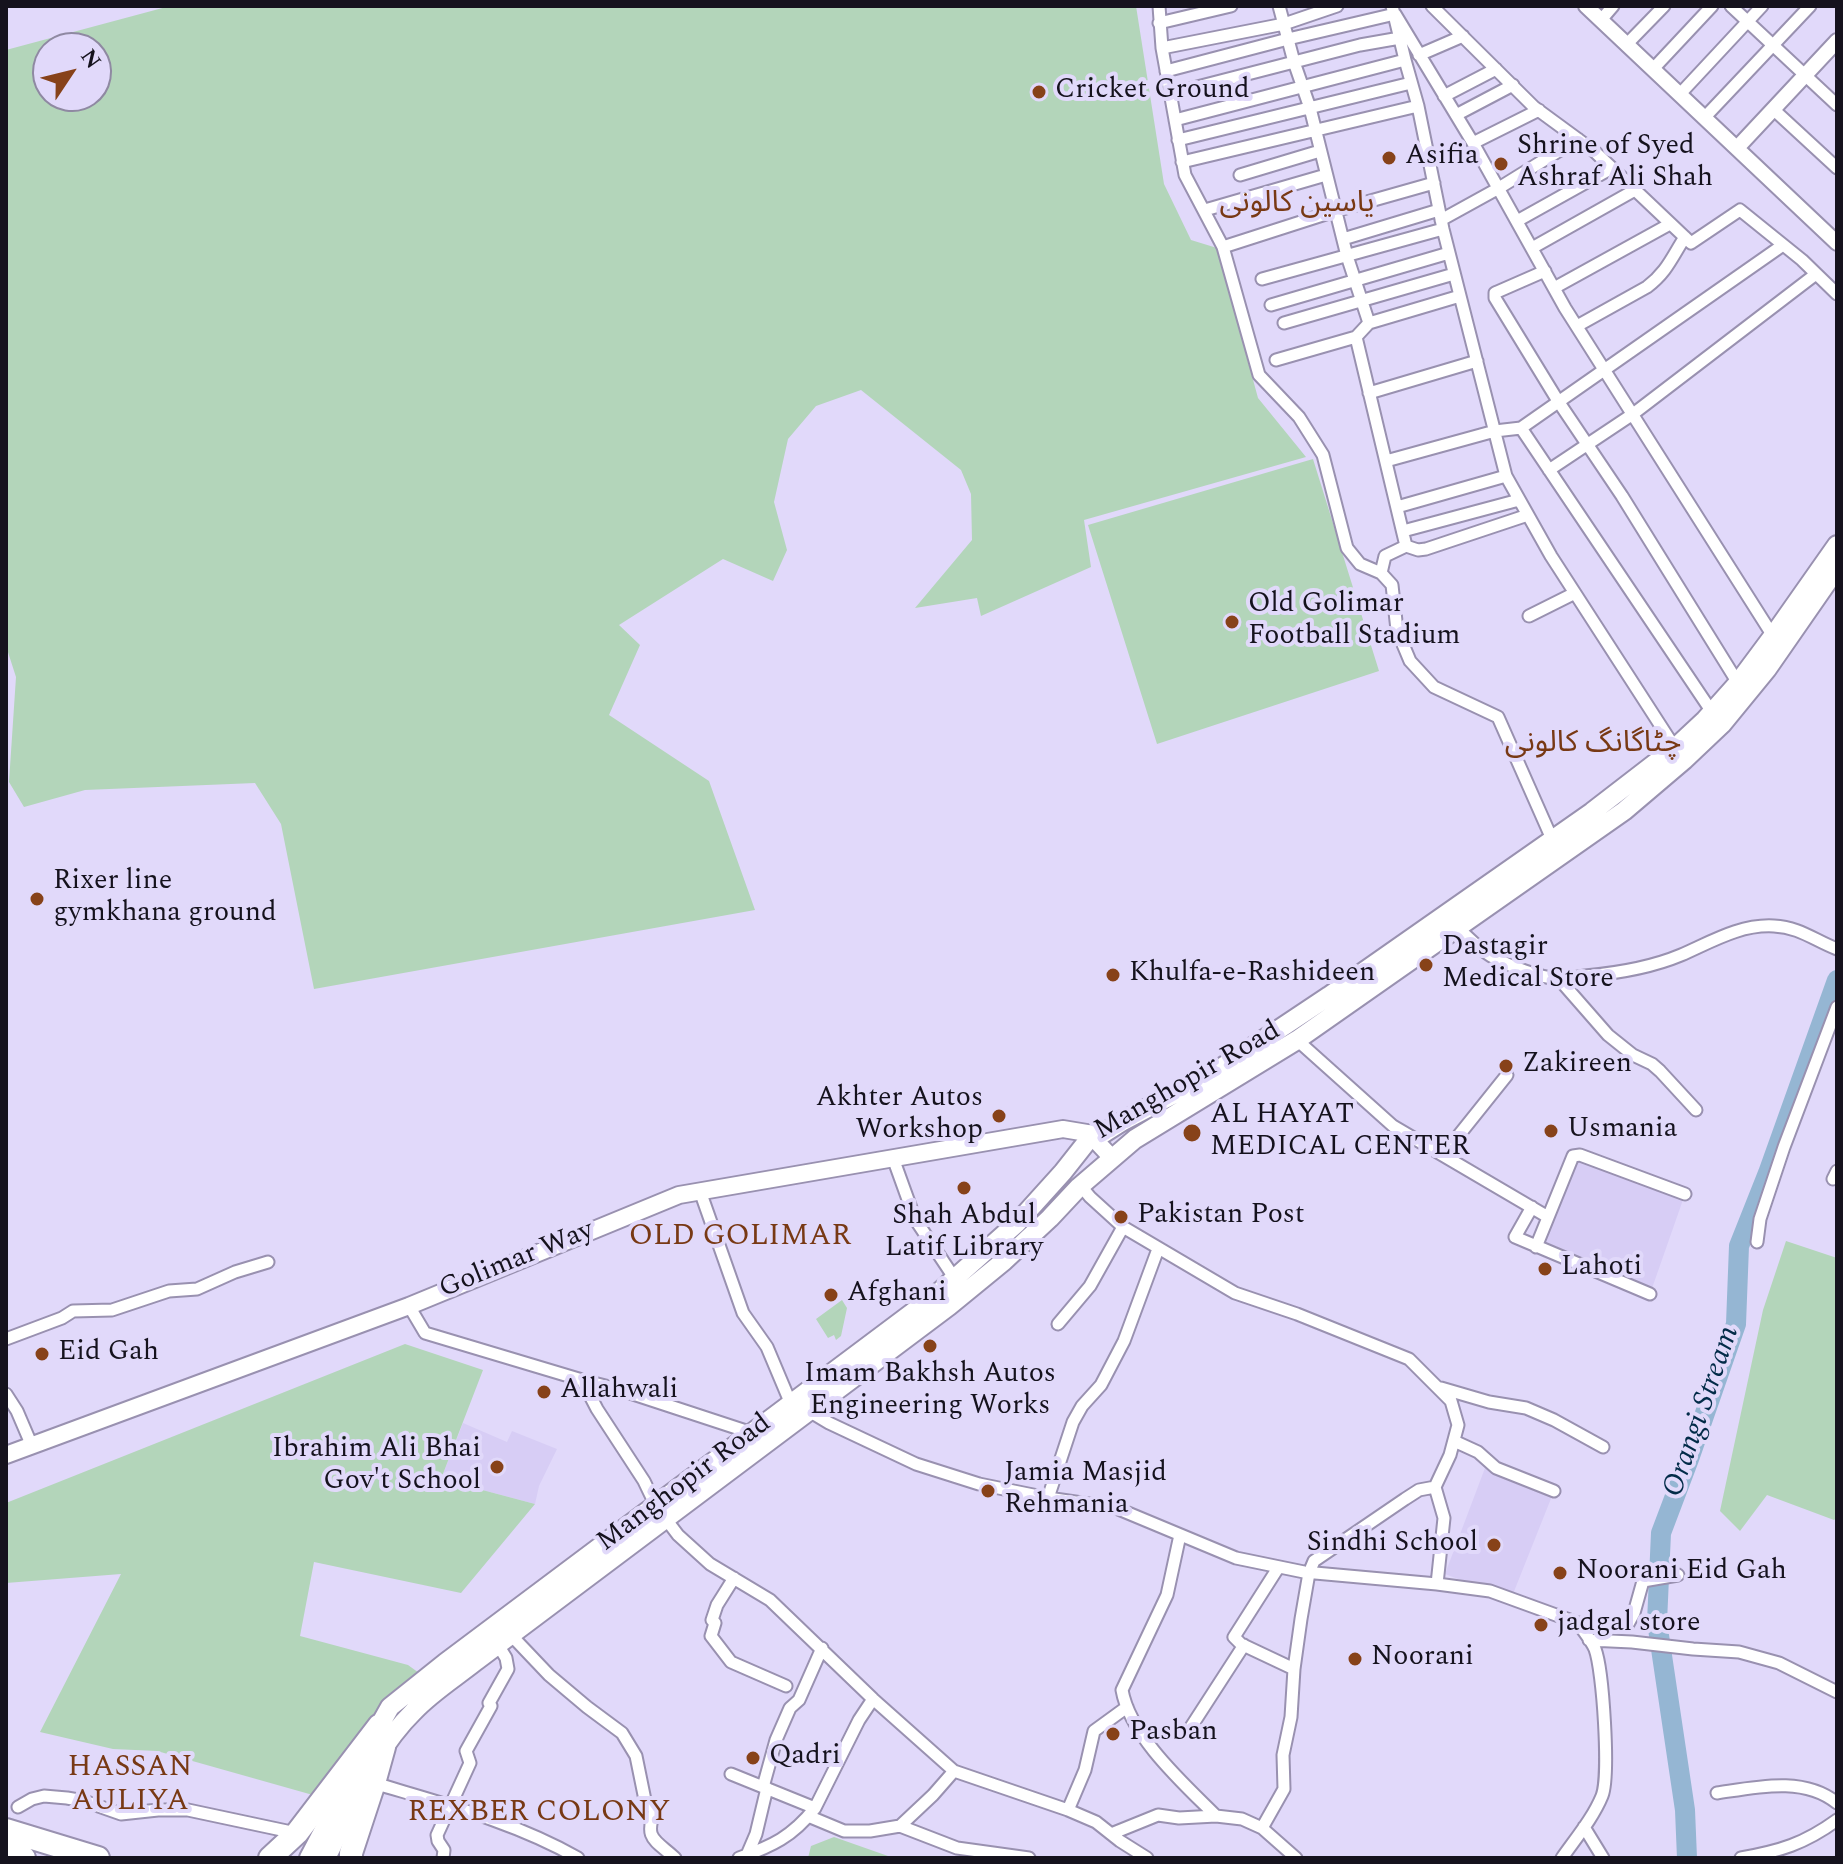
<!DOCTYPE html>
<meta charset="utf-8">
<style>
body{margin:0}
#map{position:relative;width:1843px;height:1864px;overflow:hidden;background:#e1d9fa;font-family:Spectral,serif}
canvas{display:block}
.frame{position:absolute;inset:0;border:8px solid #15121d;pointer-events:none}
.north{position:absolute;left:32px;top:32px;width:80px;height:80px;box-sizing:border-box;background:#e1d9fa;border:2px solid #8f89a2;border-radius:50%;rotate:55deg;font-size:22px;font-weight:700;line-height:32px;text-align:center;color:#15121d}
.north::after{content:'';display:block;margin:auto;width:28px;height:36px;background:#874219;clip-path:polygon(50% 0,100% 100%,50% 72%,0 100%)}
</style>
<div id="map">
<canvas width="1843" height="1864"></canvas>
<div class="frame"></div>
<div class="north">N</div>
</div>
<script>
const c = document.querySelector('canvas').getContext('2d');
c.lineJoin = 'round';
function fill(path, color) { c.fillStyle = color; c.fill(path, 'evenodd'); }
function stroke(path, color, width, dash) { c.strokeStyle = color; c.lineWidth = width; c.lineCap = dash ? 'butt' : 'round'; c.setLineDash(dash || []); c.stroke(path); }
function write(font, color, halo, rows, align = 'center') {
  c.font = font + ' Spectral,"Noto Sans Arabic",serif'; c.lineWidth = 8; c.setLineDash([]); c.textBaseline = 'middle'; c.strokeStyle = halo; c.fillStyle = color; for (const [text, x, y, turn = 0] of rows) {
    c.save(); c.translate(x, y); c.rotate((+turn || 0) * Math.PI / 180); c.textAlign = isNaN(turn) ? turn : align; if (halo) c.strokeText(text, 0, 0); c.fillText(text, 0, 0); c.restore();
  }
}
const built = new Path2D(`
 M1573,1156L1685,1194L1650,1294L1536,1247Z
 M463,1423L507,1442L512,1431L557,1449L539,1486L535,1504L441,1479Z
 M1485,1468L1554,1491L1511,1599L1445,1574Z`);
const green = new Path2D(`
 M170,6H1136L1164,184L1191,240L1217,248L1258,398L1306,457L1084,520L1091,567L981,616L977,598L915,608L972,540L971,494L961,470L861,390L816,406L788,439L774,502L787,550L773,581L723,559L619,625L640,645L609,715L709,781L755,910L314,989L281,824L255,783L85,790L24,807L9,782L16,677L6,646V50ZM48,48H96V96H48Z
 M1313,459L1379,671L1157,744L1088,525Z
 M1786,1241L1837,1258V1518L1834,1520L1767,1495L1740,1531L1720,1511L1763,1310Z
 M842,1300L847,1308L841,1336L836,1340L834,1335L828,1338L816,1319Z
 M405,1344L483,1370L441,1479L535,1504L461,1593L314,1562L300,1636L408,1665L426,1678L390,1707L327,1799L157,1751L113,1749L40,1732L121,1574L6,1583V1503Z
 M834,1837L888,1856L887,1858H808L811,1846Z`);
const river = new Path2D(`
 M1687,1858L1685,1810L1657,1622L1661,1533L1689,1459L1736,1324L1739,1246L1768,1173L1837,980`);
const minor = new Path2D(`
 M1159,6L1162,48L1185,175L1223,247L1259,375L1299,417L1323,455L1347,548L1360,564L1381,573L1392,585L1397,630L1410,661L1434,687L1498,717L1552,839
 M1392,6L1405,60L1418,106L1443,229L1506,476L1551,556L1675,748
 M1432,6L1534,107L1594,151L1691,243L1740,210L1802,260L1837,294
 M1731,6L1837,105
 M1601,20L1613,6
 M1159,23L1231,6
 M1627,44L1664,6
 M1162,48L1284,24L1337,6
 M1419,55L1463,36
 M1653,69L1712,6
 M1166,71L1288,39L1395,14L1473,143L1565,308L1773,636
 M1170,94L1360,45L1400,38
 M1680,94L1762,6
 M1444,96L1496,69
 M1773,109L1837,168
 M1456,115L1513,85
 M1705,117L1810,6
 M1175,120L1405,60
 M1178,140L1411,83
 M1473,143L1539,110
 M1182,162L1418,106
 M1240,175L1320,151
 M1205,210L1326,175
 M1441,220L1499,188L1578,139
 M1517,221L1612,168
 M1343,239L1439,210
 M1223,247L1335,211L1434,183
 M1532,248L1635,190
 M1545,271L1497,292L1495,293V298L1558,401L1622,496L1738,683
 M1262,279L1443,229
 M1554,288L1670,224
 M1271,305L1449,253
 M1284,323L1454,274
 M1369,323L1460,296
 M1577,326L1647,287C1667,272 1672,257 1685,237
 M1356,337L1406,546L1385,556L1381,573
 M1276,360L1356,337L1369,323L1347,256L1310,108L1294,62L1279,6
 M1369,393L1477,361
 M1521,428L1712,712
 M1386,461L1495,431L1521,428L1783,245
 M1549,470L1633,414L1816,274
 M1397,507L1506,476
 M1403,531L1519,500
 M1406,546L1418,550L1426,549L1528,515
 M1529,616L1575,593
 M1458,928C1468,937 1479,949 1491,956C1509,966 1540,978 1560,979C1568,979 1577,977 1585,976C1619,973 1650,968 1681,955C1711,942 1740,924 1774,926C1799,927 1814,940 1837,949
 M1559,979L1608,1035L1633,1055L1652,1064L1660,1071L1696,1110
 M1297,1040L1393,1126L1548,1217
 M1443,1155L1507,1075
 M893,1158L915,1219L955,1279
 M1833,1179L1837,1171
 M1080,1185L1090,1197L1123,1227L1235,1293L1297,1314L1409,1359L1451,1401L1458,1425L1450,1455L1435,1487L1419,1490L1405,1499L1314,1561L1309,1573L1301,1619L1294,1669L1291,1717L1283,1755L1284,1789L1262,1828L1242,1819L1216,1816L1179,1818L1158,1815L1111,1834
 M700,1191L743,1313L767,1347L791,1404
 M1532,1207L1515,1237L1650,1294
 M1757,1242L1760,1219L1784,1147L1837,1007
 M1536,1247L1573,1156L1580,1155L1685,1194
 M409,1306L425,1333L582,1380L597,1409L644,1481L656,1506L678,1535L710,1564L770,1600L873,1699L954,1771L1068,1810L1096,1822L1120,1841L1147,1858
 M1058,1324L1090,1286L1123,1227
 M6,1339L62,1318L73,1311L112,1310L169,1291L197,1289L235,1272L268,1262
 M582,1380L621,1390L752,1433
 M1441,1388L1489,1402L1526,1408L1554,1420L1603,1447
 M6,1394L17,1411L32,1446
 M809,1411L829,1423L916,1464L979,1484L1048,1498L1116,1508L1236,1558L1304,1572L1437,1584L1490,1591L1578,1623L1627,1626L1634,1613L1643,1581L1678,1575
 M1454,1441L1478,1452L1496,1468L1554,1491
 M1435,1487L1444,1518L1437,1584
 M1048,1498L1073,1422L1082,1406L1101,1385L1124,1341L1158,1249
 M1180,1535L1167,1595L1122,1690C1130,1736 1184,1784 1216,1816
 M1278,1568L1234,1637L1241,1644L1294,1669
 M734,1578L717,1605L712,1620L715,1623L711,1636L731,1662L786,1686
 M511,1635L549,1675L587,1707L622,1733L636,1756L645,1800L655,1810C644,1839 654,1839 675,1858
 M1589,1640L1632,1642L1693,1649L1739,1652L1779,1663L1837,1692
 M1189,1730L1244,1645
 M731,1774L815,1808
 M374,1783C444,1804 515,1822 578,1858
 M763,1787L776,1740L790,1708L799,1700L822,1648
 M1717,1793C1757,1787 1804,1776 1837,1803
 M18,1807L32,1799L44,1796L67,1798L84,1801L121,1814L158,1810H188L296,1833
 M1068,1810L1085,1770L1094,1731L1127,1707
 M808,1816L844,1831H870L900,1826L933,1795L954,1771
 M900,1826L957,1848L1029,1858
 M1584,1827L1603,1858
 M1262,1828L1296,1858
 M747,1855L756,1834L767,1788
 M443,1858L444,1850L438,1841L437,1835L470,1763L466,1751L491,1706L489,1703L508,1669L506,1658L498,1645
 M739,1858C772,1846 792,1837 815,1808L859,1720L873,1699
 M1562,1858C1576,1838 1593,1818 1602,1796C1610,1776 1603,1670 1595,1649C1591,1640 1584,1632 1578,1623
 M1741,1858C1780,1851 1804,1844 1837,1820`);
const tertiary = new Path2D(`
 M1586,6L1837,243
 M1737,148L1837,41`);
const secondary = new Path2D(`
 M6,1455L409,1306L679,1195L1063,1129L1093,1134L1097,1142L1112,1158`);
const primary = new Path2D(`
 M372,1739L390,1707L445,1663L936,1295L1017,1223L1063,1172L1093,1134L1101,1135L1123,1121L1212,1074L1329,996L1592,812L1675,748L1705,720L1738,683L1773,636L1837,545
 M309,1858L358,1765
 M326,1858C352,1808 372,1752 414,1711C432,1692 456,1677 476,1661L949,1306L1004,1261L1050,1218L1079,1187L1135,1139L1297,1040L1624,811L1684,760L1722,724L1767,669L1837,568`);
const motorway = new Path2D(`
 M6,1830L98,1858
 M6,1852L24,1858
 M270,1858L297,1833L379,1726
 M351,1858V1853L374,1783L384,1747`);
const markers = [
 [1039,92,8,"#874219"],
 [1389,158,8,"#874219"],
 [1501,164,8,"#874219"],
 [1232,622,8,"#874219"],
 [37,899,8,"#874219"],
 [1426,965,8,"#874219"],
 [1113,975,8,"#874219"],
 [1506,1066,8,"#874219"],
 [999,1116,8,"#874219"],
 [1551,1131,8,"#874219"],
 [1192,1133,10,"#874219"],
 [964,1188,8,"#874219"],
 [1121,1217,8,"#874219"],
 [1545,1269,8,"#874219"],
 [831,1295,8,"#874219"],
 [930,1346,8,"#874219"],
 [42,1354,8,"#874219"],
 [544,1392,8,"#874219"],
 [497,1467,8,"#874219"],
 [988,1491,8,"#874219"],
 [1494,1545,8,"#874219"],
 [1560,1573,8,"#874219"],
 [1541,1625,8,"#874219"],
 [1355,1659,8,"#874219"],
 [1113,1734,8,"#874219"],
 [753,1758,8,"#874219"]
];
const poiNames = [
 ["Cricket Ground",1055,92],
 ["Shrine of Syed",1517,148],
 ["Ashraf Ali Shah",1517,180],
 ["Asifia",1405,158],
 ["Old Golimar",1248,606],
 ["Football Stadium",1248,638],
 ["Rixer line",53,883],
 ["gymkhana ground",53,915],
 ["Dastagir",1442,949],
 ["Medical Store",1442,981],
 ["Khulfa-e-Rashideen",1129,975],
 ["Zakireen",1522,1066],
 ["Akhter Autos",983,1100,"right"],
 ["Workshop",983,1132,"right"],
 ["AL HAYAT",1210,1117],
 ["MEDICAL CENTER",1210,1149],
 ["Usmania",1567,1131],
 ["Pakistan Post",1137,1217],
 ["Shah Abdul",964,1218,"center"],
 ["Latif Library",964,1250,"center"],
 ["Lahoti",1561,1269],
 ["Afghani",847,1295],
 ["Eid Gah",58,1354],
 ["Imam Bakhsh Autos",930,1376,"center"],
 ["Engineering Works",930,1408,"center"],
 ["Allahwali",560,1392],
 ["Ibrahim Ali Bhai",481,1451,"right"],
 ["Gov't School",481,1483,"right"],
 ["Jamia Masjid",1004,1475],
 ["Rehmania",1004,1507],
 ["Sindhi School",1478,1545,"right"],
 ["Noorani Eid Gah",1576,1573],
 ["jadgal store",1557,1625],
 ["Noorani",1371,1659],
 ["Pasban",1129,1734],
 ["Qadri",769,1758]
];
const streetNames = [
 ["Manghopir Road",1188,1082,-30],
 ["Golimar Way",517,1261,-22],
 ["Manghopir Road",685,1484,-37]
];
const neighbourhoodNames = [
 ["یاسین کالونی",1297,205],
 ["چٹاگانگ کالونی",1593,745],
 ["OLD GOLIMAR",740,1238],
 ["HASSAN",130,1769],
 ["AULIYA",130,1803],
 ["REXBER COLONY",539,1814]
];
const waterNames = [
 ["Orangi Stream",1703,1412,-71]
];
fill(built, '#d7cdf5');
fill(green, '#b3d5ba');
stroke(river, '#95b6d3', 20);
stroke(minor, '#9991b0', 15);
stroke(tertiary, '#9991b0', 18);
stroke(secondary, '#9991b0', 20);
stroke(primary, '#9991b0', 22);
stroke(motorway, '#9991b0', 26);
stroke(minor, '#fff', 11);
stroke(tertiary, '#fff', 14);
stroke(secondary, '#fff', 16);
stroke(primary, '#fff', 18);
stroke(motorway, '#fff', 22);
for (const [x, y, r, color] of markers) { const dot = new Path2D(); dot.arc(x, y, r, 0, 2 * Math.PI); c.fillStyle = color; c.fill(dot); stroke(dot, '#e1d9fa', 3); }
write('28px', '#15121d', '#e1d9fa', poiNames, 'left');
write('28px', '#15121d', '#e1d9fa', streetNames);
write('30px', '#783914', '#e1d9fa', neighbourhoodNames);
write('italic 30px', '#022b48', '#e1d9fa', waterNames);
</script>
